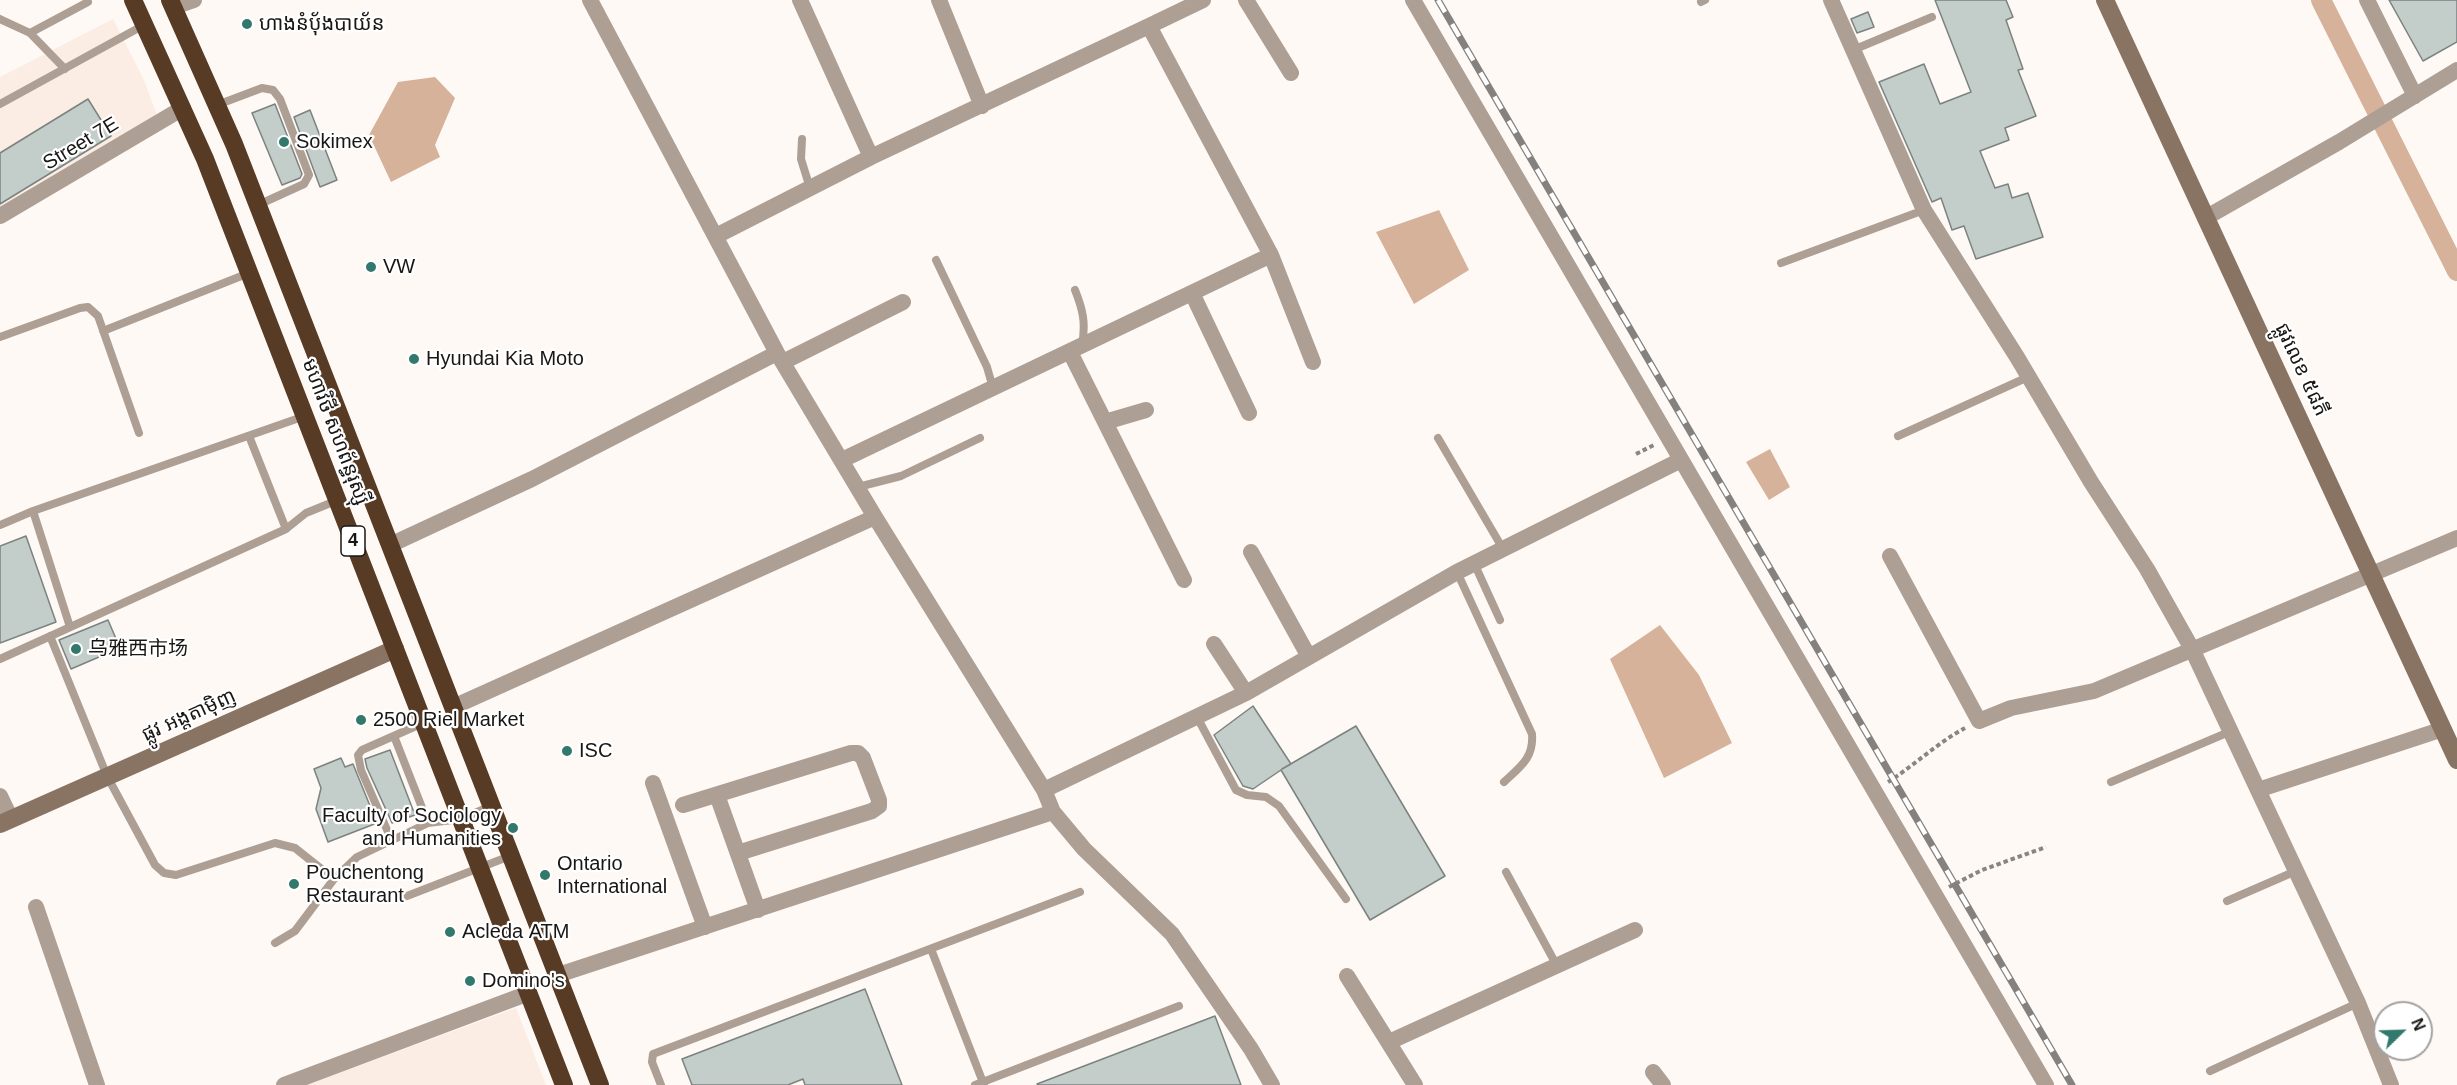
<!DOCTYPE html>
<meta charset="utf-8">
<style>
body{margin:0}
#map{position:relative;width:2457px;height:1085px;overflow:hidden;background:#fff9f5;font-family:Arial,sans-serif}
canvas{display:block}
.north{position:absolute;left:2373px;top:1001px;width:60px;height:60px;box-sizing:border-box;background:#fff;border:2px solid #a3a2a1;border-radius:50%;rotate:67deg;font-size:16px;font-weight:700;line-height:24px;text-align:center;color:#191715}
.north::after{content:'';display:block;margin:auto;width:21px;height:27px;background:#33786d;clip-path:polygon(50% 0,100% 100%,50% 72%,0 100%)}
</style>
<div id="map">
<canvas width="2457" height="1085"></canvas>
<div class="north">N</div>
</div>
<script>
const c = document.querySelector('canvas').getContext('2d');
c.lineJoin = 'round';
function fill(path, color) { c.fillStyle = color; c.fill(path, 'evenodd'); }
function stroke(path, color, width, dash) { c.strokeStyle = color; c.lineWidth = width; c.lineCap = dash ? 'butt' : 'round'; c.setLineDash(dash || []); c.stroke(path); }
function write(font, color, halo, rows, align = 'center') {
  c.font = font + ' Arial,"Noto Sans SC","Noto Sans Khmer",sans-serif'; c.lineWidth = 4.5; c.setLineDash([]); c.textBaseline = 'middle'; c.strokeStyle = halo; c.fillStyle = color; for (const [text, x, y, turn = 0] of rows) {
    c.save(); c.translate(x, y); c.rotate((+turn || 0) * Math.PI / 180); c.textAlign = isNaN(turn) ? turn : align; if (halo) c.strokeText(text, 0, 0); c.fillText(text, 0, 0); c.restore();
  }
}
const built = new Path2D(`
 M113,19L144,80L158,118L0,208V77Z
 M516,1008L546,1085H306Z`);
const water = new Path2D(`
 M435,77L455,98L435,145L440,157L391,182L369,135L398,82Z
 M1439,210L1469,270L1414,304L1376,232Z
 M1770,449L1790,487L1769,500L1746,462Z
 M1660,625L1699,675L1732,743L1664,778L1610,659Z`);
const canal = new Path2D(`
 M2321,0L2457,271`);
const building = new Path2D(`
 M1935,0H2006L2013,17L2006,20L2023,69L2018,70L2036,116L2005,128L2009,140L1980,151L1995,188L2008,184L2012,198L2028,193L2043,237L1976,259L1964,226L1952,230L1941,198L1932,202L1879,82L1924,64L1940,104L1971,92Z
 M2389,0H2457V42L2423,61Z
 M1868,12L1874,27L1857,33L1851,19Z
 M88,99L111,136L0,204V153Z
 M275,104L302,174L300,178L282,185L252,113Z
 M310,110L337,180L320,187L294,117Z
 M26,536L56,622L0,643V546Z
 M108,620L120,648L71,669L59,640Z
 M1253,706L1291,764L1282,769L1356,726L1445,876L1370,920L1281,770L1253,789L1243,786L1214,735Z
 M390,750L415,815L392,823L367,768L365,759Z
 M341,758L345,767L353,764L377,823L328,842L316,809L321,788L314,769Z
 M865,989L902,1085H805L803,1079L788,1085H692L682,1059Z
 M1215,1016L1241,1085H1038L1037,1084Z`);
const path = new Path2D(`
 M1636,454L1654,445
 M1888,782C1915,765 1937,743 1965,728
 M1949,887L1982,870L2046,847`);
const lane = new Path2D(`
 M1701,2L1705,0
 M0,19L30,33L65,69
 M30,33L88,2
 M1853,50L1932,17
 M0,104L144,25
 M217,105L262,88L273,90L280,99L309,175L304,184L258,205
 M802,139L801,159L810,188
 M936,260L987,367L993,388
 M1781,263L1924,210
 M1075,290C1083,310 1086,323 1082,345
 M103,331L249,273
 M0,337L80,308L88,307L98,316L139,433
 M249,436L286,529
 M1898,436L2028,377
 M1438,438L1503,549
 M858,487L901,476L980,438
 M33,511L70,627
 M0,525L33,511L305,416
 M1474,563L1500,620
 M1457,572L1532,734C1534,758 1520,767 1504,782
 M50,636L107,776L155,865L164,873L176,875L275,843L295,848L334,879
 M0,659L286,529L306,513L338,500
 M1197,717L1236,790L1247,795L1266,797L1279,806L1346,899
 M394,736L428,823
 M2111,782L2229,732
 M391,839L361,770L358,755L362,750L423,723
 M1506,872L1557,966
 M407,896L510,856
 M2227,901L2296,871
 M275,943L295,931L334,879L357,857L428,823L461,819L491,806
 M931,949L984,1085
 M2210,1071L2358,1003
 M661,1085L652,1062L653,1054L1080,892
 M975,1085L1179,1006`);
const street = new Path2D(`
 M590,0L777,353L875,517L1044,790L1053,812L1084,849L1172,934L1251,1049L1272,1085
 M800,0L871,157
 M939,0L982,106
 M1246,0L1291,73
 M1413,0L2046,1085
 M1831,0L1924,210L2017,357L2091,482L2147,569L2192,649L2258,790L2443,729
 M2367,0L2415,96
 M174,7L194,0
 M1149,26L1203,0
 M0,216L183,108
 M2205,218L2339,142L2457,70
 M716,236L871,157L1149,26L1271,255L842,460
 M1271,255L1313,362
 M1192,293L1249,413
 M1070,352L1184,580
 M783,362L903,302
 M1105,422L1146,410
 M390,545L532,479L777,353
 M1251,552L1309,657
 M1890,556L1979,721L2011,708L2094,691L2457,538
 M1214,644L1246,693
 M453,707L875,517
 M653,783L705,927
 M1044,790L1246,693L1457,572L1681,460
 M2258,790L2358,1003L2391,1085
 M717,795L758,910
 M0,796L11,819
 M683,805L851,753H858L863,758L879,800V806L872,811L738,853
 M36,907L97,1085
 M558,975L1053,812
 M1347,976L1415,1085
 M1389,1042L1635,930
 M1653,1072L1663,1085
 M284,1085L529,993`);
const secondary = new Path2D(`
 M2105,0L2457,760
 M0,824L395,649`);
const highway = new Path2D(`
 M133,0L205,159L564,1085
 M170,0L234,144L600,1085`);
const rail = new Path2D(`
 M1438,0L2072,1085`);
const markers = [
 [247,24,6,"#33786d"],
 [284,142,6,"#33786d"],
 [371,267,6,"#33786d"],
 [414,359,6,"#33786d"],
 [76,649,6,"#33786d"],
 [361,720,6,"#33786d"],
 [567,751,6,"#33786d"],
 [513,828,6,"#33786d"],
 [545,875,6,"#33786d"],
 [294,884,6,"#33786d"],
 [450,932,6,"#33786d"],
 [470,981,6,"#33786d"]
];
const shields = [
 [353,541,24]
];
const shieldNames = [
 ["4",353,541]
];
const poiNames = [
 ["ហាងនំបុ័ងបាយ័ន",259,24],
 ["Sokimex",296,142],
 ["VW",383,267],
 ["Hyundai Kia Moto",426,359],
 ["乌雅西市场",88,649],
 ["2500 Riel Market",373,720],
 ["ISC",579,751],
 ["Faculty of Sociology",501,816,"right"],
 ["and Humanities",501,839,"right"],
 ["Ontario",557,864],
 ["International",557,887],
 ["Pouchentong",306,873],
 ["Restaurant",306,896],
 ["Acleda ATM",462,932],
 ["Domino's",482,981]
];
const streetNames = [
 ["Street 7E",81,144,-31],
 ["ផ្លូវលេខ ៥៨ភី",2301,370,65],
 ["មហាវិថី សហព័ន្ធរុស្ស៊ី",335,432,69],
 ["ផ្លូវ អង្តតាម៉ិញ",189,716,-24]
];
fill(built, '#fbede3');
fill(water, '#d5b299');
stroke(canal, '#d5b299', 20);
fill(building, '#c3cdca');
stroke(building, '#7b8381', 1.5);
stroke(path, '#888582', 4, [4.5, 3]);
stroke(lane, '#ae9f94', 8);
stroke(street, '#ae9f94', 16);
stroke(secondary, '#897464', 18);
stroke(highway, '#583b25', 18);
stroke(rail, '#85817e', 7);
stroke(rail, '#fff', 4.5, [14]);
for (const [x, y, r, color] of markers) { const dot = new Path2D(); dot.arc(x, y, r, 0, 2 * Math.PI); c.fillStyle = color; c.fill(dot); stroke(dot, '#fff', 2); }
for (const [x, y, w] of shields) { const box = new Path2D(); box.roundRect(x - w / 2, y - 15, w, 30, 4.5); c.fillStyle = '#fff'; c.fill(box); stroke(box, '#191715', 1.5); }
write('bold 18px', '#191715', null, shieldNames);
write('20px', '#191715', '#fff', poiNames, 'left');
write('20px', '#191715', '#fff', streetNames);
</script>
